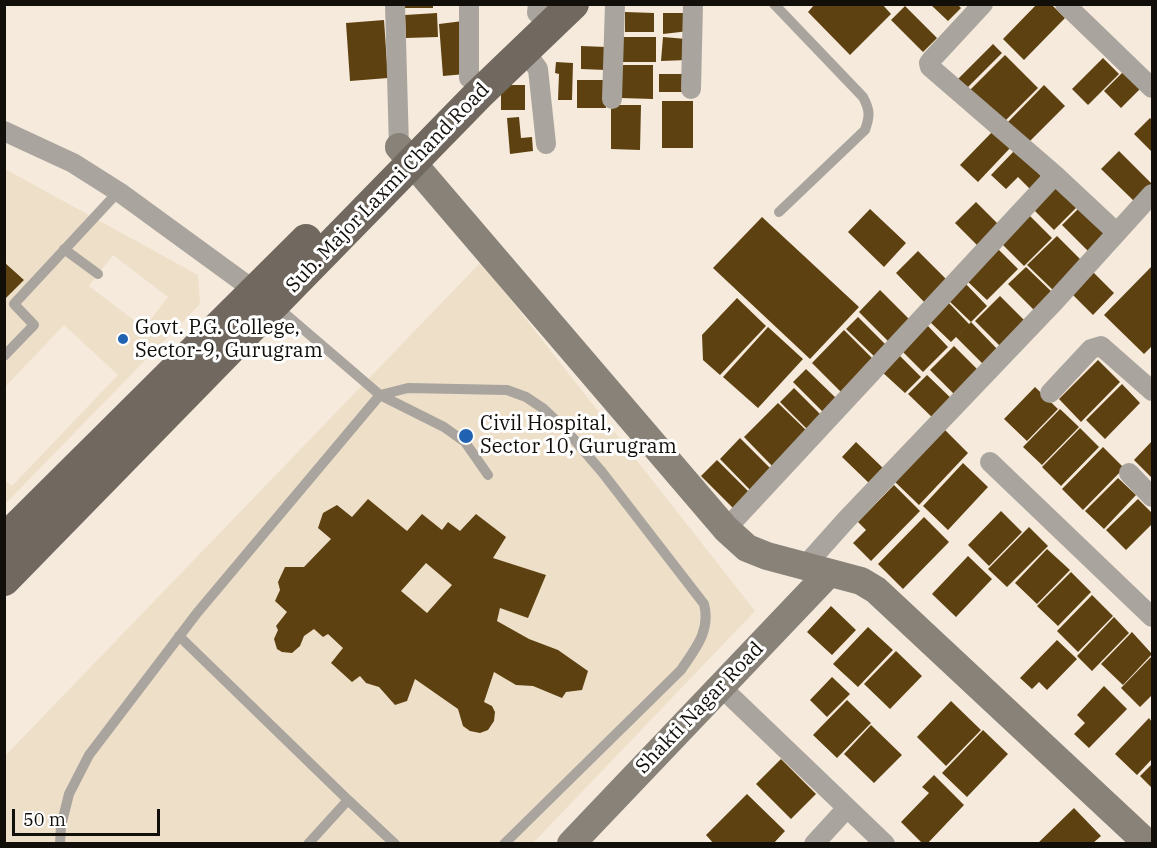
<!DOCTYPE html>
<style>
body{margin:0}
#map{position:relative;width:1157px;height:848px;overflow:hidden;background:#f5eadb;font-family:"IBM Plex Serif",serif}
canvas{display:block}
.frame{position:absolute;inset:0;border:6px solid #120f0a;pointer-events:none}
.scale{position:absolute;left:12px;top:809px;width:148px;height:27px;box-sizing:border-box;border:3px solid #120f0a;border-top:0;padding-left:8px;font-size:18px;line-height:21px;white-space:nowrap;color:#120f0a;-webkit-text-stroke:4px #fff;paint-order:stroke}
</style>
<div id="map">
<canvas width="1157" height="848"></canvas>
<div class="frame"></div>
<div class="scale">50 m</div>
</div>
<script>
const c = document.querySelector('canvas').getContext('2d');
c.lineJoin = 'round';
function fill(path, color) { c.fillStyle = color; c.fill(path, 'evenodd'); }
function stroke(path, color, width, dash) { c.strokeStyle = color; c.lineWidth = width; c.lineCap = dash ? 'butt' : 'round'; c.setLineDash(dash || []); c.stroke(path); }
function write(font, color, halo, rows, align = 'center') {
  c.font = font + ' "IBM Plex Serif",serif'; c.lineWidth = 6; c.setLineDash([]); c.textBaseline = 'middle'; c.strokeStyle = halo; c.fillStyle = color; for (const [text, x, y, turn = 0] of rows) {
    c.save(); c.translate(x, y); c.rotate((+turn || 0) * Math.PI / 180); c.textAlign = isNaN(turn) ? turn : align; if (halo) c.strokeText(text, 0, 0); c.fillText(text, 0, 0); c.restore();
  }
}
const built = new Path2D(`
 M5,169L198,275L200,304L5,504L4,480L12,486L118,375L64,325L5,387V300L24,280L5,262ZM113,255L168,297L144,328L89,286Z
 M481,262L755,611L533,843H5L4,757Z`);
const building = new Path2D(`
 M405,4H433V8H405Z
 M815,4H882L891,14L850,55L808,12Z
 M930,4H957L961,8L948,21Z
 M1037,4H1051L1065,18L1024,60L1003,39Z
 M905,6L937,38L923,52L891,20Z
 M625,12L654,13V32H625Z
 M437,13L438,37L406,38L405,15Z
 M663,13H688L689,31L663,34Z
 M384,20L388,78L350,81L346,23Z
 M463,21L465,74L443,76L439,24Z
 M622,37H656V62H622Z
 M663,37L686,39L687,60L661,61Z
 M993,44L1002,53L963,92L954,83Z
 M581,46L606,47V70L581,69Z
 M1005,55L1038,88L1000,126L967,93Z
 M1103,58L1119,74L1088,105L1072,89Z
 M556,62L573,63L572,100H558L559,74L555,73Z
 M622,65H653V99L621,98Z
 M1129,66L1146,83L1121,108L1104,91Z
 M659,74H690L686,92H659Z
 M577,80H606V108H577Z
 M501,85H525V110H501Z
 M1044,85L1065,106L1027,144L1006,124Z
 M662,101H693V148H662Z
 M611,105H641L640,150L611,149Z
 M519,117L521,138L532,137L533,151L510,154L507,118Z
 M1150,118L1152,120V152L1134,134Z
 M995,129L1012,146L978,182L960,165Z
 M1015,150L1045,180L1033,192L1018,177L1006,189L991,175Z
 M1119,151L1152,184L1135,202L1101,169Z
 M1054,184L1077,207L1054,230L1031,207Z
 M976,202L1002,228L981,249L955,223Z
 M1081,206L1109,233L1090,253L1062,225Z
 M870,209L906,243L884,267L848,232Z
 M1029,215L1052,238L1024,266L1001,243Z
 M762,217L859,307L810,359L713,268Z
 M1057,236L1083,262L1054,291L1027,265Z
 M997,248L1018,269L987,300L965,279Z
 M918,251L950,283L928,306L896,273Z
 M4,262L24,280L4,300Z
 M1152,266V346L1144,354L1104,315Z
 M1026,267L1055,295L1037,313L1008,284Z
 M1090,269L1114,293L1093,315L1069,291Z
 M964,282L987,306L971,322L947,299Z
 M880,290L913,323L892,345L859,312Z
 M1000,296L1026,322L1001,347L975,321Z
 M737,298L766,326L720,375L703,360L702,335Z
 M947,301L969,324L951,342L928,320Z
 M858,317L889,348L877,359L846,329Z
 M971,322L999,351L985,366L956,337Z
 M927,325L948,347L923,372L901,350Z
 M768,327L803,359L758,408L723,377Z
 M844,330L875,361L843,394L812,363Z
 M954,346L980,372L956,396L930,370Z
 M898,354L921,377L905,393L881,371Z
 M1098,360L1120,382L1081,422L1059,399Z
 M806,369L838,400L825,414L793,382Z
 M927,375L955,402L936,421L908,394Z
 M1122,384L1140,403L1105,439L1086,420Z
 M1035,387L1058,409L1027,441L1004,419Z
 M794,388L823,417L809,431L780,402Z
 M778,403L809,433L774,468L744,437Z
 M1060,409L1079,427L1042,465L1023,447Z
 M943,428L968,453L919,505L893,480Z
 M1080,428L1099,447L1061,486L1042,467Z
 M740,438L774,472L753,493L720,459Z
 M1152,441V478L1134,460Z
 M856,442L884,469L870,484L842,457Z
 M1103,447L1124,468L1083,510L1062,489Z
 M717,460L749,492L733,508L701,476Z
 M963,463L988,487L948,530L923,506Z
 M1118,478L1136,495L1104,529L1085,511Z
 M894,485L920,511L871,561L853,543L866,530L858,522Z
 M368,499L407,531L422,514L442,530L448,522L460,531L476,514L506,537L493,558L546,575L528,618L500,608L497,621L529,639L558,650L588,671L582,690L566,692L562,698L533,686L516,685L494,672L484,702L492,706L495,712L494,721L488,730L480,733L470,731L463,726L458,709L415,679L407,701L395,705L379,687L366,683L360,676L352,682L331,663L343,648L328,634L323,637L314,629L304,636L300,646L292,653L282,652L277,649L274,639L278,630L276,626L287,612L275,601L280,590L278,582L285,567H304L331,539L318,528L323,513L337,505L352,517ZM426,563L452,585L427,613L401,591Z
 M1138,499L1152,513V524L1126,550L1106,530Z
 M1001,511L1022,532L989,566L968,545Z
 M924,517L949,542L903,589L878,564Z
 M1029,527L1048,546L1007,587L988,569Z
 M1047,549L1070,570L1037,604L1015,583Z
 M968,556L992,579L956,617L932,594Z
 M1071,572L1091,592L1058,626L1037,606Z
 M1092,595L1113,616L1078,652L1057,631Z
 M831,606L856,630L832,655L807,632Z
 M1114,617L1129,633L1092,671L1077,656Z
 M868,627L893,650L858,687L833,664Z
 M1132,632L1152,654L1123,685L1101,664Z
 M1057,640L1077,659L1047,690L1039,682L1032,689L1020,678Z
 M896,651L922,676L890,709L864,684Z
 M1152,656V695L1140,707L1121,688Z
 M832,677L850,694L827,717L810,700Z
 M1104,686L1127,709L1089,748L1074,734L1085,723L1077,715Z
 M847,700L871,723L837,758L813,735Z
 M951,701L981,730L946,766L917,737Z
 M1149,718L1152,722V759L1137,775L1115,754Z
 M871,725L902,755L874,783L844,754Z
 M983,730L1008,754L967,797L942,773Z
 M781,759L816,794L791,819L756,784Z
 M1152,764V788L1140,776Z
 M934,775L964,805L927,844H923L901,822L929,793L922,787Z
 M747,794L785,831L773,844H714L706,835Z
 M1074,808L1101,836L1092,844H1037Z`);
const lane = new Path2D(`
 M774,4L863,97C870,110 870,116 865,130L779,212
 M64,249L98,274
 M4,356L34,325L14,304L118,192
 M380,395L408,388L507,390L526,397L544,409L565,429L602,472L704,604C711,631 695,649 681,670L504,844
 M380,395L444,427L465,442L488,475
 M179,636L348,800L308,844
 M348,800L395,844
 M60,844L61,826L69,794L89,755L197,613L380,395L275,305`);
const street = new Path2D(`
 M395,4L399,147
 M469,4V78
 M983,4L932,59L929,63L930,67L1055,175L1116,232
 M1065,4L1152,88
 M537,13L538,4
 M524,50L538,69L546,144
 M691,89L693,4
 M612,99L615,4
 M4,131L73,163L122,194L262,296
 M1050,393L1091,349L1101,346L1152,391
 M990,462L1152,617
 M1129,473L1152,497
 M726,529L1055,175
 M804,567L846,520L1055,301L1152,194
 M720,686L885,844
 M814,844L847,808`);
const secondary = new Path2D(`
 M399,147L726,529L747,548L767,556L861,581L876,590L1148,844
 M571,844L829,573`);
const primary = new Path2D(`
 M4,540L306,240
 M4,580L478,95L573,4`);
const markers = [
 [123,339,6,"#2162b3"],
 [466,436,8,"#2162b3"]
];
const streetNames = [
 ["Sub. Major Laxmi Chand Road",388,188,-46],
 ["Shakti Nagar Road",700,708,-46]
];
const poiNames = [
 ["Govt. P.G. College,",135,328],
 ["Sector-9, Gurugram",135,351],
 ["Civil Hospital,",480,424],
 ["Sector 10, Gurugram",480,447]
];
fill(built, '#eedfc9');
fill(building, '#5e4110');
stroke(lane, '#a9a49e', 10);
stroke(street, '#a9a49e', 20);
stroke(secondary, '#888279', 28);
stroke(primary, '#71695f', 32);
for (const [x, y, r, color] of markers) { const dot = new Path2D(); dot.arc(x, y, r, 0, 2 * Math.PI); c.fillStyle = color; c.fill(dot); stroke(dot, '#fff', 2); }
write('20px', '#120f0a', '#fff', streetNames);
write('20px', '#120f0a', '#fff', poiNames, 'left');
</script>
